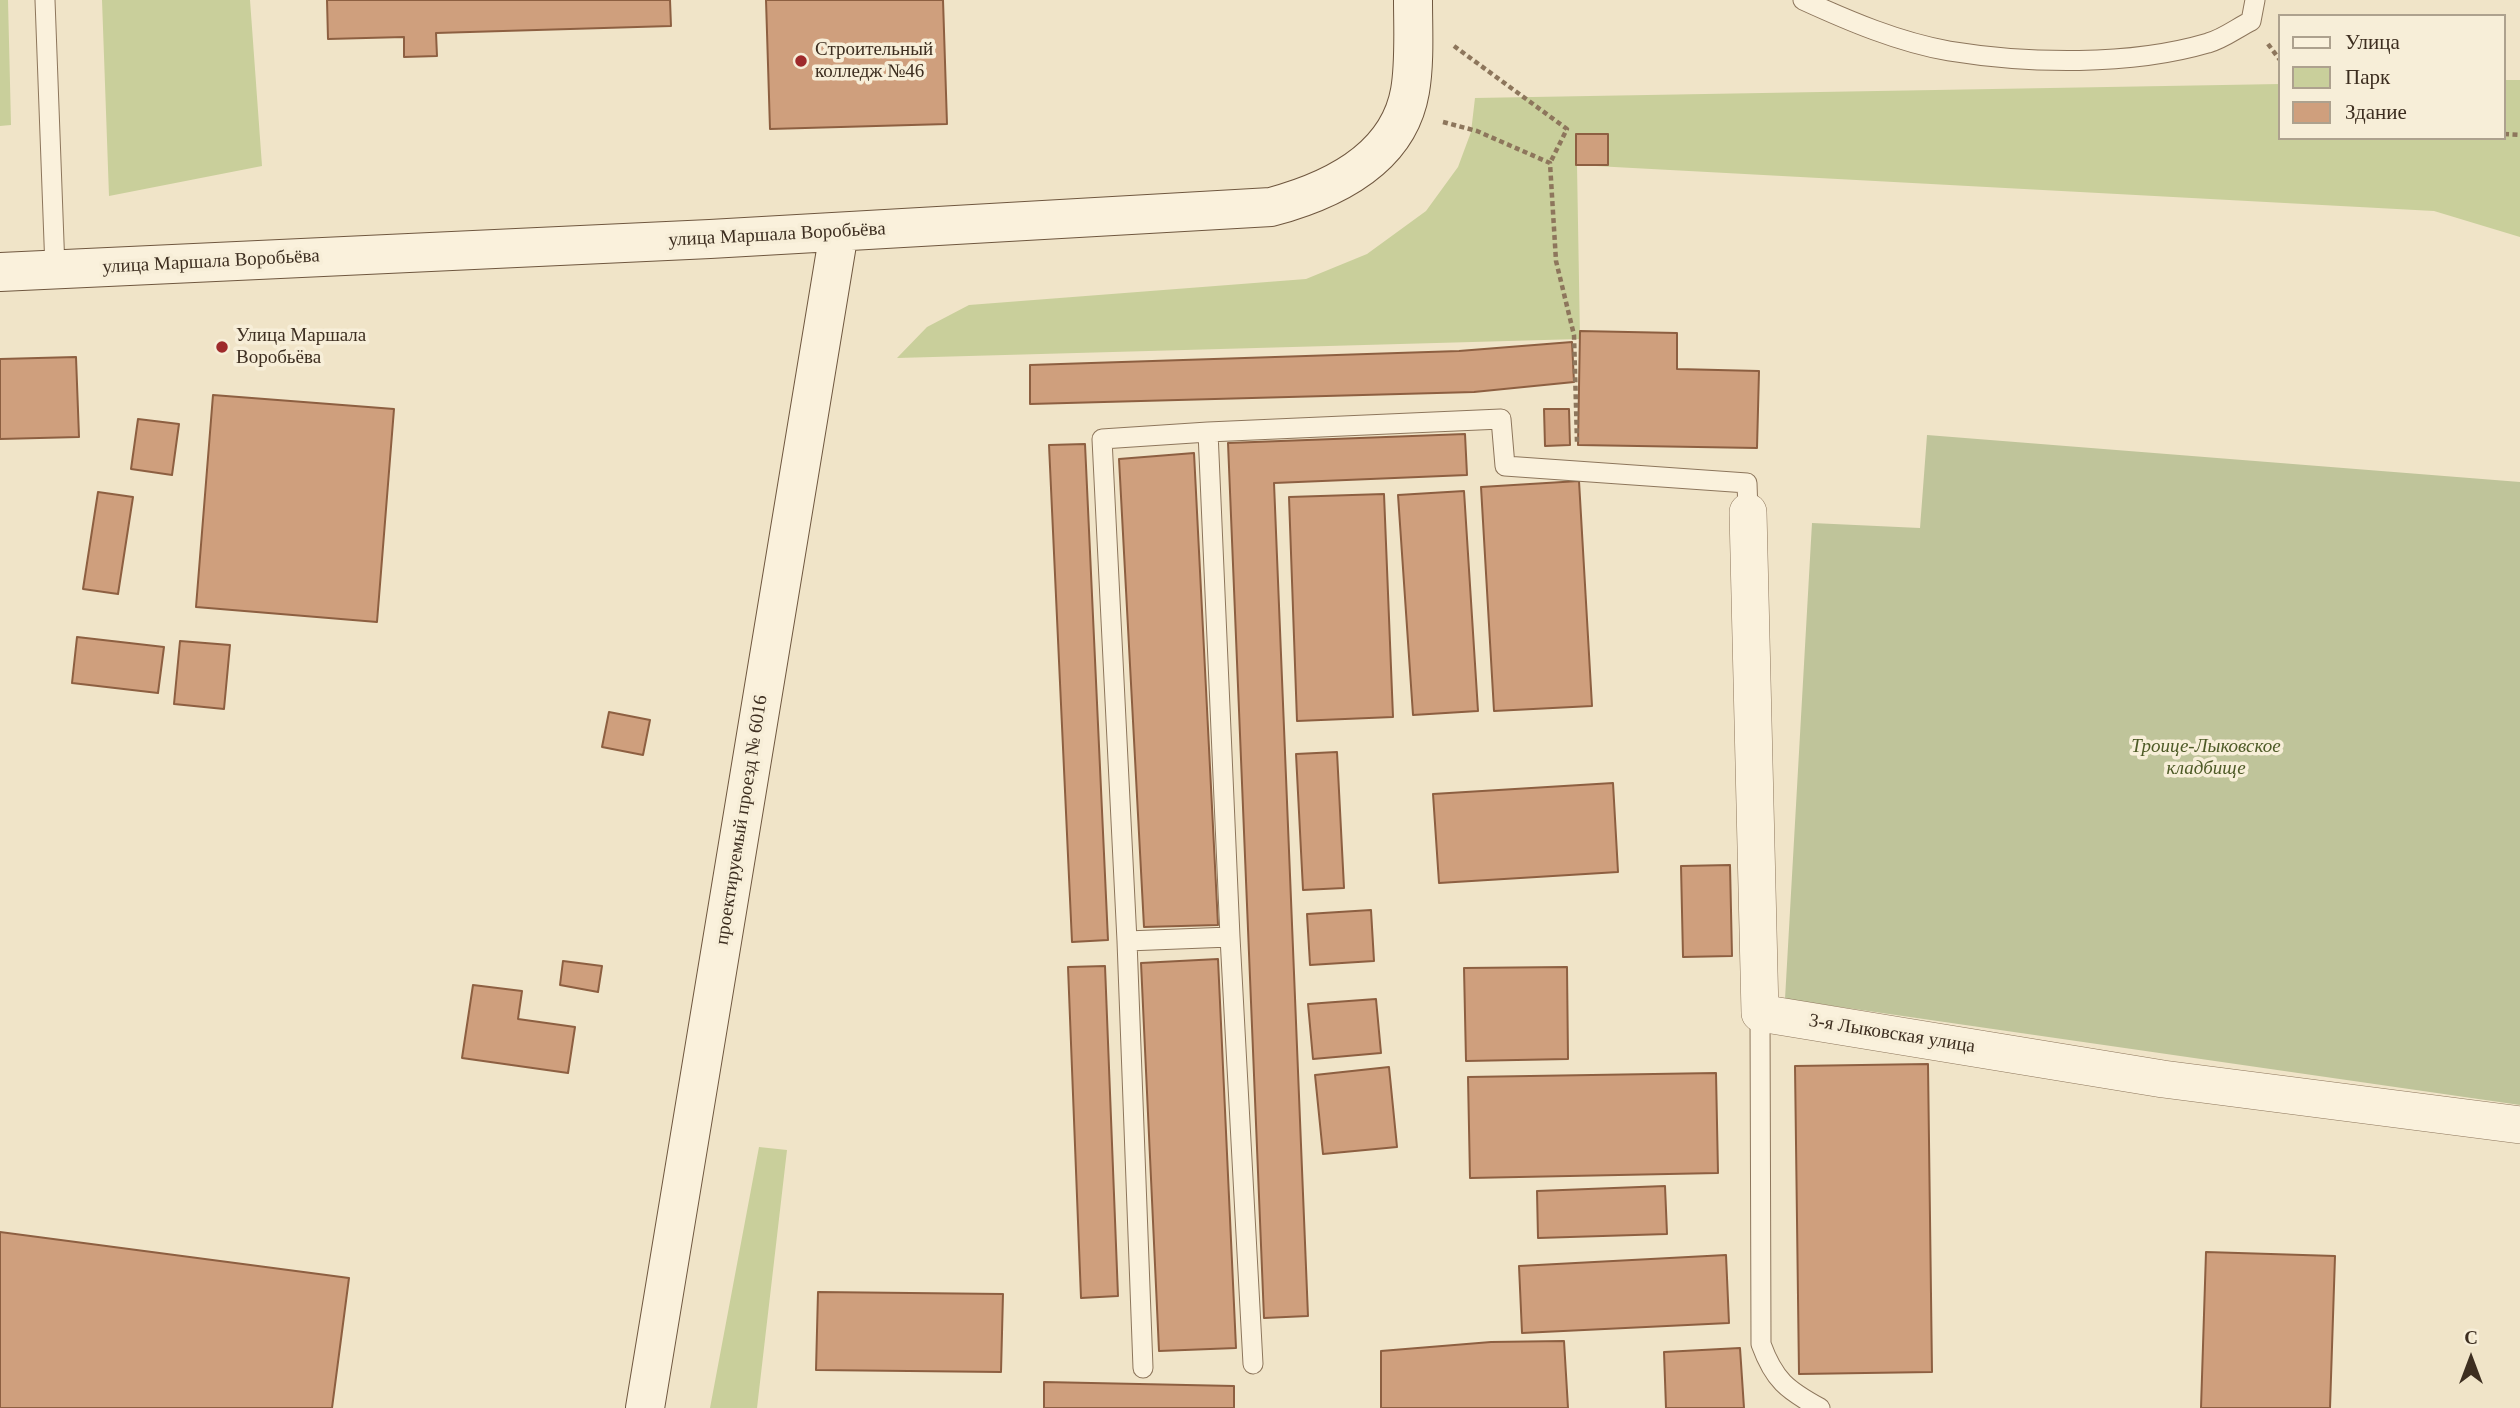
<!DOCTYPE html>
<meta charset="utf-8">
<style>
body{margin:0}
#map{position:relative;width:2520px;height:1408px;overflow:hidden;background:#f0e4c8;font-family:Georgia,serif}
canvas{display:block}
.legend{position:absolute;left:2278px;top:14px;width:228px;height:126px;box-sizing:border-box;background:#f7eed8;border:2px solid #ada18e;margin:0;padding:9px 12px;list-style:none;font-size:21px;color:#3d2e20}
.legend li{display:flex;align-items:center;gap:14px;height:35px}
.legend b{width:35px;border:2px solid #ada18e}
.north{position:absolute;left:2436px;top:1324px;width:70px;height:70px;-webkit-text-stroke:5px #f7eed8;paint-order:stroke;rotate:0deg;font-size:19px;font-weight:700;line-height:28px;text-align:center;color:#3d2e20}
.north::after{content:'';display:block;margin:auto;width:24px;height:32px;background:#3d2e20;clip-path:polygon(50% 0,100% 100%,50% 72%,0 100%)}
</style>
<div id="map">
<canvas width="2520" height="1408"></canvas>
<ul class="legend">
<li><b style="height:9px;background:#faf1dc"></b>Улица</li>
<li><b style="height:19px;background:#c9cf9b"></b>Парк</li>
<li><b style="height:19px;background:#cf9f7d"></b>Здание</li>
</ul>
<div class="north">С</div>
</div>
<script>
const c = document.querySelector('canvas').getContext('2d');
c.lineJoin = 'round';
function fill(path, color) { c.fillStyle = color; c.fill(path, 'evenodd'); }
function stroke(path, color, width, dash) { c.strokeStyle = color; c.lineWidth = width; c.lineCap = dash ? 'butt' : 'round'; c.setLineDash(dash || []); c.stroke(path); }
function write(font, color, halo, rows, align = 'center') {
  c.font = font + ' Georgia,serif'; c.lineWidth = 7; c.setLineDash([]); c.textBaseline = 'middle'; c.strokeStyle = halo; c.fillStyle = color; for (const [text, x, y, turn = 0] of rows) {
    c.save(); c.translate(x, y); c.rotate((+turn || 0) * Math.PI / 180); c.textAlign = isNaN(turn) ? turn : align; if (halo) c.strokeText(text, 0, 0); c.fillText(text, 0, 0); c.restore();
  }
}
const green = new Path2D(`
 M0,0H8L11,125L0,126Z
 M102,0H250L262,166L109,196Z
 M2504,80H2520V237L2434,211L1577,165L1580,339L897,358L927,327L969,305L1306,279L1367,254L1426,211L1458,167L1471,132L1475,98L2280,84V138H2504Z
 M759,1147L787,1150L757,1408H710Z`);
const cemetery = new Path2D(`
 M1927,435L2520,482V1105L1785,999L1812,523L1920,528Z`);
const building = new Path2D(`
 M327,0H670L671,26L436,33L437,56L404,57V37L328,39Z
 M766,0H943L947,124L770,129Z
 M1576,134H1608V165H1576Z
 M1580,331L1677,333V369L1759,371L1757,448L1578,445Z
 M1572,342L1574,382L1474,392L1030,404V365L1459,351Z
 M76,357L79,437L0,439V359Z
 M213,395L394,409L377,622L196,607Z
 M1544,409H1569L1570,445L1545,446Z
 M138,419L179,424L172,475L131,469Z
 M1465,434L1467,475L1274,483L1308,1316L1264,1318L1228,443Z
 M1085,444L1108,940L1072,942L1049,445Z
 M1194,453L1218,925L1144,927L1119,459Z
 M1579,481L1592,706L1494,711L1481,487Z
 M1464,491L1478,711L1413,715L1398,495Z
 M98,492L133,497L118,594L83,589Z
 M1384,494L1393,717L1297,721L1289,497Z
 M77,637L164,647L158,693L72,683Z
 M180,641L230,645L224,709L174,704Z
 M609,712L650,720L643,755L602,747Z
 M1337,752L1344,888L1303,890L1296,754Z
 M1613,783L1618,872L1439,883L1433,794Z
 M1730,865L1732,956L1683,957L1681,866Z
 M1371,910L1374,961L1310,965L1307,914Z
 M1218,959L1236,1348L1159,1351L1141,963Z
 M563,961L602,966L598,992L560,985Z
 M1105,966L1118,1296L1081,1298L1068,967Z
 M1567,967L1568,1059L1466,1061L1464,968Z
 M473,985L522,991L518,1019L575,1027L568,1073L462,1058Z
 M1376,999L1381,1053L1313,1059L1308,1004Z
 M1928,1064L1932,1372L1799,1374L1795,1066Z
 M1389,1067L1397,1147L1323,1154L1315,1075Z
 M1716,1073L1718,1173L1470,1178L1468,1077Z
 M1665,1186L1667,1234L1538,1238L1537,1191Z
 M0,1232L349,1278L332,1408H0Z
 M2206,1252L2335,1256L2330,1408H2201Z
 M1726,1255L1729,1323L1522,1333L1519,1266Z
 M818,1292L1003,1294L1001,1372L816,1370Z
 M1564,1341L1568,1408H1381V1351L1491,1342Z
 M1740,1348L1744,1408H1666L1664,1352Z
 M1044,1382L1234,1386V1408H1044Z`);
const path = new Path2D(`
 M2268,44L2280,60
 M1454,46L1567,129L1550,163
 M1443,122L1477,131L1550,163L1556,261L1574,335L1577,442
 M2504,134L2520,135`);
const lane = new Path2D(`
 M45,0L55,269
 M1803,0C1849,21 1898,42 1949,51C2029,64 2130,66 2208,43C2223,39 2237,28 2251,21L2255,0
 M1127,941L1102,439L1208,432
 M1760,1013L1761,1344C1774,1380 1787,1390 1820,1408
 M1253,1364L1230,937L1208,432L1501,419L1505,466L1747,483L1748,512
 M1143,1368L1127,941L1230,937`);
const street = new Path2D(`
 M1748,512L1760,1013L2163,1079L2520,1125`);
const secondary = new Path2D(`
 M0,272L710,239L1271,207C1331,191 1398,160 1410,91C1415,62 1413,29 1413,0
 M645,1408L839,232`);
const markers = [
 [801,61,7,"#9e2a2b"],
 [222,347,7,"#9e2a2b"]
];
const poiNames = [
 ["Строительный",815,50],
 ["колледж №46",815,72],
 ["Улица Маршала",236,336],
 ["Воробьёва",236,358]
];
const streetNames = [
 ["улица Маршала Воробьёва",777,235,-3],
 ["улица Маршала Воробьёва",211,262,-3],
 ["проектируемый проезд № 6016",742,820,-81],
 ["3-я Лыковская улица",1892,1034,9]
];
const parkNames = [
 ["Троице-Лыковское",2206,747],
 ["кладбище",2206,769]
];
fill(green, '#c9cf9b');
fill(cemetery, '#bfc49a');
fill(building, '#cf9f7d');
stroke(building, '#8d5f41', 2);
stroke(lane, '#8d765c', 21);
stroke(street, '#8d765c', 38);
stroke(secondary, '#6f573f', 40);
stroke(path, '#8d765c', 4.5, [5, 3.5]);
stroke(lane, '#faf1dc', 19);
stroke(street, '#faf1dc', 37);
stroke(secondary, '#faf1dc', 38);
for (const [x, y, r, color] of markers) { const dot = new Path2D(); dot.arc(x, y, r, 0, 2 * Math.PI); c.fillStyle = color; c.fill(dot); stroke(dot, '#f7eed8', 2.5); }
write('19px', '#3d2e20', '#f7eed8', poiNames, 'left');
write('19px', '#3d2e20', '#f7eed8', streetNames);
write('italic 19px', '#4d5a26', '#f7eed8', parkNames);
</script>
